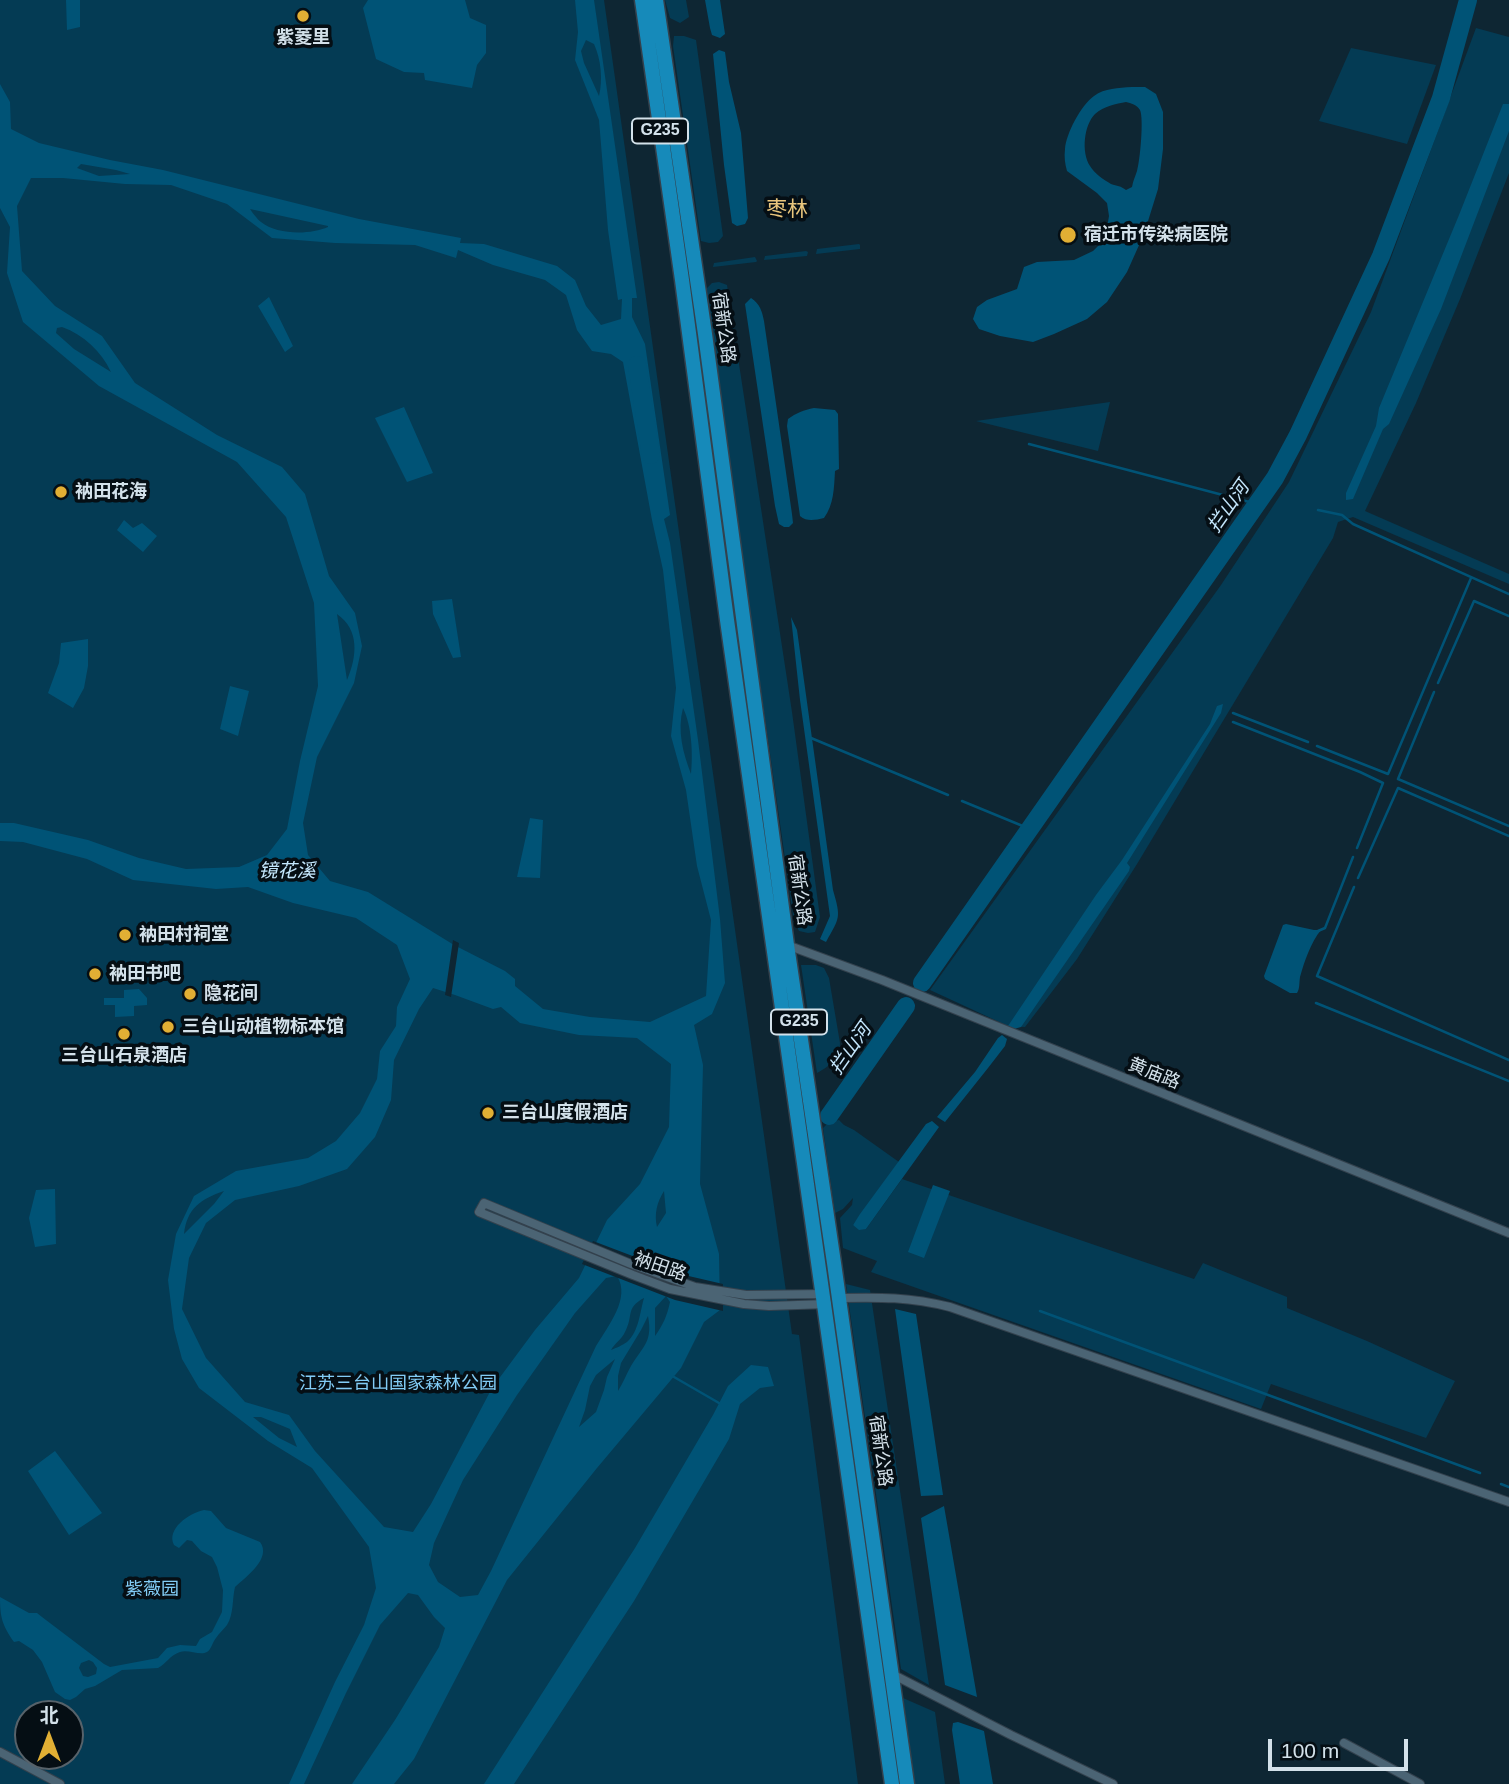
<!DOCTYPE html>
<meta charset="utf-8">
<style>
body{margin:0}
#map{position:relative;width:1509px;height:1784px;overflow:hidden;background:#0e2633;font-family:Helvetica,"Noto Sans SC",sans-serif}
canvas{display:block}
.north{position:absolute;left:14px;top:1700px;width:70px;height:70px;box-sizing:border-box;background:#050e14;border:2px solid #57626a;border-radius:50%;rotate:0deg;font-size:19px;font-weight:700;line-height:28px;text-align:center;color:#d3e1ea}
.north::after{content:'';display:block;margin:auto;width:24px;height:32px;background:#e1af34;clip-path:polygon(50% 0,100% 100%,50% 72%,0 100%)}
.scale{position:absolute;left:1268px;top:1739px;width:140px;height:32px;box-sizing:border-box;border:4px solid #d3e1ea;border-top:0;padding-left:9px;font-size:21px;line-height:24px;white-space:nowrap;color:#d3e1ea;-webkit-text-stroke:5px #050e14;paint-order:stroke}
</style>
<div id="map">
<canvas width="1509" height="1784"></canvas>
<div class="north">北</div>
<div class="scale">100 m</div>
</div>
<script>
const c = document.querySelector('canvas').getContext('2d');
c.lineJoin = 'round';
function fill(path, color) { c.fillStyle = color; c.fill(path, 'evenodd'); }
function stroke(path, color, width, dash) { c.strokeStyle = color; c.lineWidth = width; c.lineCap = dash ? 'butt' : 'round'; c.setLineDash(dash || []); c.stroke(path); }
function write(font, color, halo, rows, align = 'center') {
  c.font = font + ' Helvetica,"Noto Sans SC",sans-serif'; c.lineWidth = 7; c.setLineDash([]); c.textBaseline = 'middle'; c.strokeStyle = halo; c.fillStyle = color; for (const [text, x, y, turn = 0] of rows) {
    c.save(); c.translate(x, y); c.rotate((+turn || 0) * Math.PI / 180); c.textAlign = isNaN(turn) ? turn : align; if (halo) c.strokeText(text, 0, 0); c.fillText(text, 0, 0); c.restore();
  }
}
const green = new Path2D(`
 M0,0H604L792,1334L799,1335L858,1784H0ZM28,1714H70V1756H28Z
 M665,0H686L689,17L680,23L670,18Z
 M1476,28L1509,37V173L1460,299L1416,403L1365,511L1509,574V584L1353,517L1338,522L1333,538L1137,864L1077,959L1025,1027L1008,1026L930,990L1221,585L1289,482L1371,312Z
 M674,36H684L696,40L723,236L718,242L709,243L701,241L673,46Z
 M1351,48L1436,65L1407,144L1319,121Z
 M859,244L860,245V249L816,254L817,249Z
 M806,251L808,252L807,256L764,260L765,256Z
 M755,257L757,261L756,262L713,267L714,263Z
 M719,282L727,285L792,712L820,917L815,932L808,933L799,931L794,921L705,300L706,289L712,283Z
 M1110,402L1098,451L976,421Z
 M801,965H816L824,968L829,978L840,1043C840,1058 830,1066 817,1073Z
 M839,1120L844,1125L854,1130L899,1162L853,1225L866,1229L902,1179L1194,1279L1203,1263L1287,1297V1308L1367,1341L1455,1381L1426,1438L1271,1384L1261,1409L871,1272L877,1261L843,1248L840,1218L852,1205L853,1198L843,1209L835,1213L823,1128L829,1122Z
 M846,1284L870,1290L929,1685L901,1669Z
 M903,1698L935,1712L945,1784H915Z`);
const water = new Path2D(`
 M66,0H80V27L67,30Z
 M368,0H465L470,18L486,25V53L477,65L472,88L425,80L424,73L404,72L376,59L363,8Z
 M575,0H594L637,298H632V317L645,344L670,515L664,519L670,543L698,740L720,919L725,983L712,1014L694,1025L703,1065L700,1184L719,1254L720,1310L704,1322L681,1368L597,1468L507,1580L414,1759L394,1784H352L395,1720L439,1647L445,1628L434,1617L418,1595L408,1593L380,1625L346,1693L304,1784H289L335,1682L364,1625L376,1588L369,1547L312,1468L268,1441L199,1388L182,1359L174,1329L168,1280L176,1234L194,1196L236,1171L308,1158L336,1141L360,1113L377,1079L380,1051L396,1026L397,1007L410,979L397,945L356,918L293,903L248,887L216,889L133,880L87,859L23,842L0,841V823H14L88,840L139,858L186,869L239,867L267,855L287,829L300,761L318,686L314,603L286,517L237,462L99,386L23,322L7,273L10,227L0,208V84L10,102L11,129L39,143L110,160L163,170L359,219L461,238L460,243L484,244L557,266L575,280L586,306L601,325L621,319L622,299L618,300L608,230L599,120L575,60L578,32ZM586,40L594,44C601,59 603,80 599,96L584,63L581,51ZM81,164L116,170L130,174L99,176L77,168ZM31,178H63L125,184L171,185L227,204L272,238L335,243L415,245L456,258L458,250L493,265L545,280L566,295L577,330L592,351L611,354L623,362L652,520L663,570L676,688L671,736L686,790L697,866L711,920L706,996L650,1022L590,1017L543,1009L515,986V979L505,971L454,945L368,892L330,881L308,855L303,823L317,757L354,683L362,646L355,613L329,576L305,494L282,467L217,435L135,383L102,336L55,306L22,271L17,206ZM250,209L328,226V227C310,235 277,235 261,222C257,219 252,212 250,209ZM62,327C84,335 101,351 111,372L74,349L56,333L57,328ZM640,388L649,401L651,427L643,439L636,407ZM337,614C360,630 357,657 347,680ZM683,708C692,726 693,755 691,774C683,753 677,731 683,708ZM433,988L455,995L493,1009L501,1007L520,1023L579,1035L637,1038L671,1064L669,1127L640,1184L607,1220L579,1278L535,1330L492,1388L431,1504L413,1532L384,1527L315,1451L289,1415L245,1402L206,1358L182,1309L189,1258L206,1223L235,1200L299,1186L347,1169L375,1137L391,1100L394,1060L419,1009ZM224,1191L214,1204L184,1234C187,1208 201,1199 224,1191ZM664,1191L666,1213L657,1227C654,1214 657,1202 664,1191ZM617,1276C631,1298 608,1326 596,1346L491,1571L478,1595L460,1597L438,1582L429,1565L434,1543L463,1480L517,1395L575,1313L606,1278ZM666,1296L670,1302C667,1316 663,1325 655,1336V1308ZM644,1298C640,1311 639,1332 627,1342C623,1345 616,1348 611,1350C615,1343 622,1339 625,1332C634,1315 625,1308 644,1298ZM648,1316C653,1342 643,1346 631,1366C626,1375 623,1383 618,1391V1376L621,1363L641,1330ZM615,1359L607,1377L604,1390L596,1412L579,1427L585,1410L590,1386L596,1375ZM253,1417H261L290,1429L297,1447L279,1438Z
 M705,0H720L725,34L720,38L712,35L710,28Z
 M719,50L725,52L729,82L741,133L748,218L745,224L737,226L732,223L724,165L713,54Z
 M1132,87H1145L1156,94L1163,112V149L1158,189L1144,234L1127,272L1107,302L1087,319L1054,334L1033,342L1000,336L979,329L973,319L977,307L987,300L1017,289L1024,267L1037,262L1074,260L1093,251L1105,239L1109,216L1107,203L1097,193L1067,171C1065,164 1064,157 1065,149C1066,134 1081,105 1094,96C1105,88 1118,88 1132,87ZM1126,102C1131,103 1137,105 1140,110C1144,119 1140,161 1137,171C1135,177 1133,181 1132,187L1126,190C1121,186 1117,186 1111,184C1104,180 1094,173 1090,166C1081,152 1084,125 1095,114C1104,106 1116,104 1126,102Z
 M1503,104H1509V131L1441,309L1389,424L1383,429L1353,499L1346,500V493L1376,426L1379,408L1459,215Z
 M269,297L293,346L285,352L258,306Z
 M751,298C760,304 762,311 764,321L792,514L793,523L789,527H784L779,524L775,506L745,304Z
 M404,407L433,473L407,482L375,418Z
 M814,408L835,410L838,414L839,469L835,471C834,488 834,504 824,518C815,520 807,522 800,516L787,426L788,419C796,413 804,410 814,408Z
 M124,520L133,528L142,523L157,536L143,552L117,530Z
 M452,599L461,657L453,658L433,614L432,601Z
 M791,617L797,630L833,890C841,918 840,917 826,942L820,939L830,916L800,700Z
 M88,639V666L84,688L73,708L48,693L59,663L61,643Z
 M230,686L249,691L238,736L220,729Z
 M1223,704L1221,713L1127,863L1130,867L1129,871L1021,1027L1014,1029L1008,1026L1096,895L1122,860L1210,724L1217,706Z
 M530,818L543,820L540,878L517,877Z
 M1286,924L1314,930H1321C1311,942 1304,962 1300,977C1299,984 1300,988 1297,993H1290L1265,979L1264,976L1283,925Z
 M139,989L147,998V1005L134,1006V1016L115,1017V1005H104V998H124V990Z
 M1002,1035L1007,1039L1005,1046L988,1068L945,1122L937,1117L975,1072L998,1038Z
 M932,1121L939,1127L866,1229L859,1230L853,1225L860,1214L926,1124Z
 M933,1185L950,1191L924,1258L908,1252Z
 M55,1189L56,1244L35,1247L29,1218L36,1190Z
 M895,1309L916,1314L943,1495L921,1496Z
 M751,1365L768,1367L774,1386L760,1388L740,1404L729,1439L634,1601L514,1784H484L635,1548L713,1415L728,1386Z
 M55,1451L102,1513L69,1535L28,1471Z
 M944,1506L977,1697L945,1685L921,1518Z
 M204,1510L211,1511L226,1528L260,1542C272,1558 246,1577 235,1587C232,1599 234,1614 227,1625C224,1629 219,1633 216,1638C213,1641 211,1650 207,1652C200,1656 188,1649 180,1652C170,1655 166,1664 158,1668L122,1670L95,1686L85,1689L76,1697L70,1700L65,1699L55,1692L42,1662L33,1650L19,1641L14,1642C2,1625 0,1617 0,1597L29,1613H37L42,1617L104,1664L110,1667L158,1658L167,1648L180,1645L196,1646L200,1639L212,1632L222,1612L223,1590L217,1567L212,1557L201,1551L192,1541L187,1540L179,1548L174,1545C166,1529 189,1513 204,1510ZM89,1660L93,1662L97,1668L96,1674L88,1677L83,1676L79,1668L81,1663Z
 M958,1722L984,1731L993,1784H960L952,1730L953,1723Z`);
const pier = new Path2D(`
 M453,940L459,943L451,997L445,995Z
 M593,1241L680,1274L723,1284V1311L675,1300L582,1264Z`);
const stream = new Path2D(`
 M1029,444L1257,504
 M1318,510L1342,515L1353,524L1509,594
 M1438,683L1474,601L1509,616
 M1233,713L1308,742
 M1233,722L1360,772L1383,783L1357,848
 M811,738L948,795
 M1317,746L1388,774L1471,578
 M1398,779L1509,826
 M1398,779L1434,692
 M962,801L1030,829
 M1358,878L1398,788L1509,836
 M1354,887L1317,976L1509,1060
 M1318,931L1325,928L1353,857
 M1316,1003L1509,1081
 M1040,1311L1480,1473
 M674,1377L719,1403
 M1501,1484L1509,1487`);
const river = new Path2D(`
 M637,365L651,455
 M922,983L1275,478L1298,435L1381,256L1441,98L1468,0
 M829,1116L906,1006`);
const minor = new Path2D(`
 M787,945L882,980L1509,1233
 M825,1294L746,1295L695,1287L631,1264L484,1203L479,1212L633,1275L670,1289L744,1304L769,1306L827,1304
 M839,1298C880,1297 910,1297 950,1307L1509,1502
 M892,1674L1011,1735L1113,1784
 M1344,1743L1420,1784
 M0,1752L60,1784`);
const trunk = new Path2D(`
 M642,0L682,280L727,620L892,1784
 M656,0L705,334L787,945L834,1263L907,1784`);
const markers = [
 [303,16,7,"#e1af34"],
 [1068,235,9,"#e1af34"],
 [61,492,7,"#e1af34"],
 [125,935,7,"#e1af34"],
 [95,974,7,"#e1af34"],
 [190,994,7,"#e1af34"],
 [168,1027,7,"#e1af34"],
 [124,1034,7,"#e1af34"],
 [488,1113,7,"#e1af34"]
];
const shields = [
 [660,131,56],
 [799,1022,56]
];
const shieldNames = [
 ["G235",660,131],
 ["G235",799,1022]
];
const poiNames = [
 ["紫菱里",303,38,"center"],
 ["宿迁市传染病医院",1084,235],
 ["衲田花海",75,492],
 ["衲田村祠堂",139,935],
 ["衲田书吧",109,974],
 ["隐花间",204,994],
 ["三台山动植物标本馆",182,1027],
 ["三台山石泉酒店",124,1056,"center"],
 ["三台山度假酒店",502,1113]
];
const streetNames = [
 ["宿新公路",723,328,82],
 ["宿新公路",799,890,82],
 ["黄庙路",1154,1074,22],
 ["衲田路",660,1267,19],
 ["宿新公路",880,1451,82]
];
const parkNames = [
 ["江苏三台山国家森林公园",398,1384],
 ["紫薇园",152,1590]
];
const waterNames = [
 ["拦山河",1229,507,-55],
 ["镜花溪",287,872],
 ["拦山河",851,1049,-55]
];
const quarterNames = [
 ["枣林",787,210]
];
fill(green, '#043b54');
fill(water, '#005376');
fill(pier, '#0e2633');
stroke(stream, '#005376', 2.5);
stroke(river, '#005376', 18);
stroke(minor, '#33414d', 10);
stroke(trunk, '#33414d', 17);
stroke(minor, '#4b6474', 8);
stroke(trunk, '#168aba', 14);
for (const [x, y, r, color] of markers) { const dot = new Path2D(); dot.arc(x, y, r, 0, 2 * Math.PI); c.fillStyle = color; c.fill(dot); stroke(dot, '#050e14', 2.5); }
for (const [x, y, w] of shields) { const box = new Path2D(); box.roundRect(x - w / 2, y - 12.5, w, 25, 5); c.fillStyle = '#050e14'; c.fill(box); stroke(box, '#d3e1ea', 2); }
write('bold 16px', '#d3e1ea', null, shieldNames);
write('bold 18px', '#d3e1ea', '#050e14', poiNames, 'left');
write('18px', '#d3e1ea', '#050e14', streetNames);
write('18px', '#82ccf6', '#050e14', parkNames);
write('italic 19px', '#c4e7fd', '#050e14', waterNames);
write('21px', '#e9c67d', '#050e14', quarterNames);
</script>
